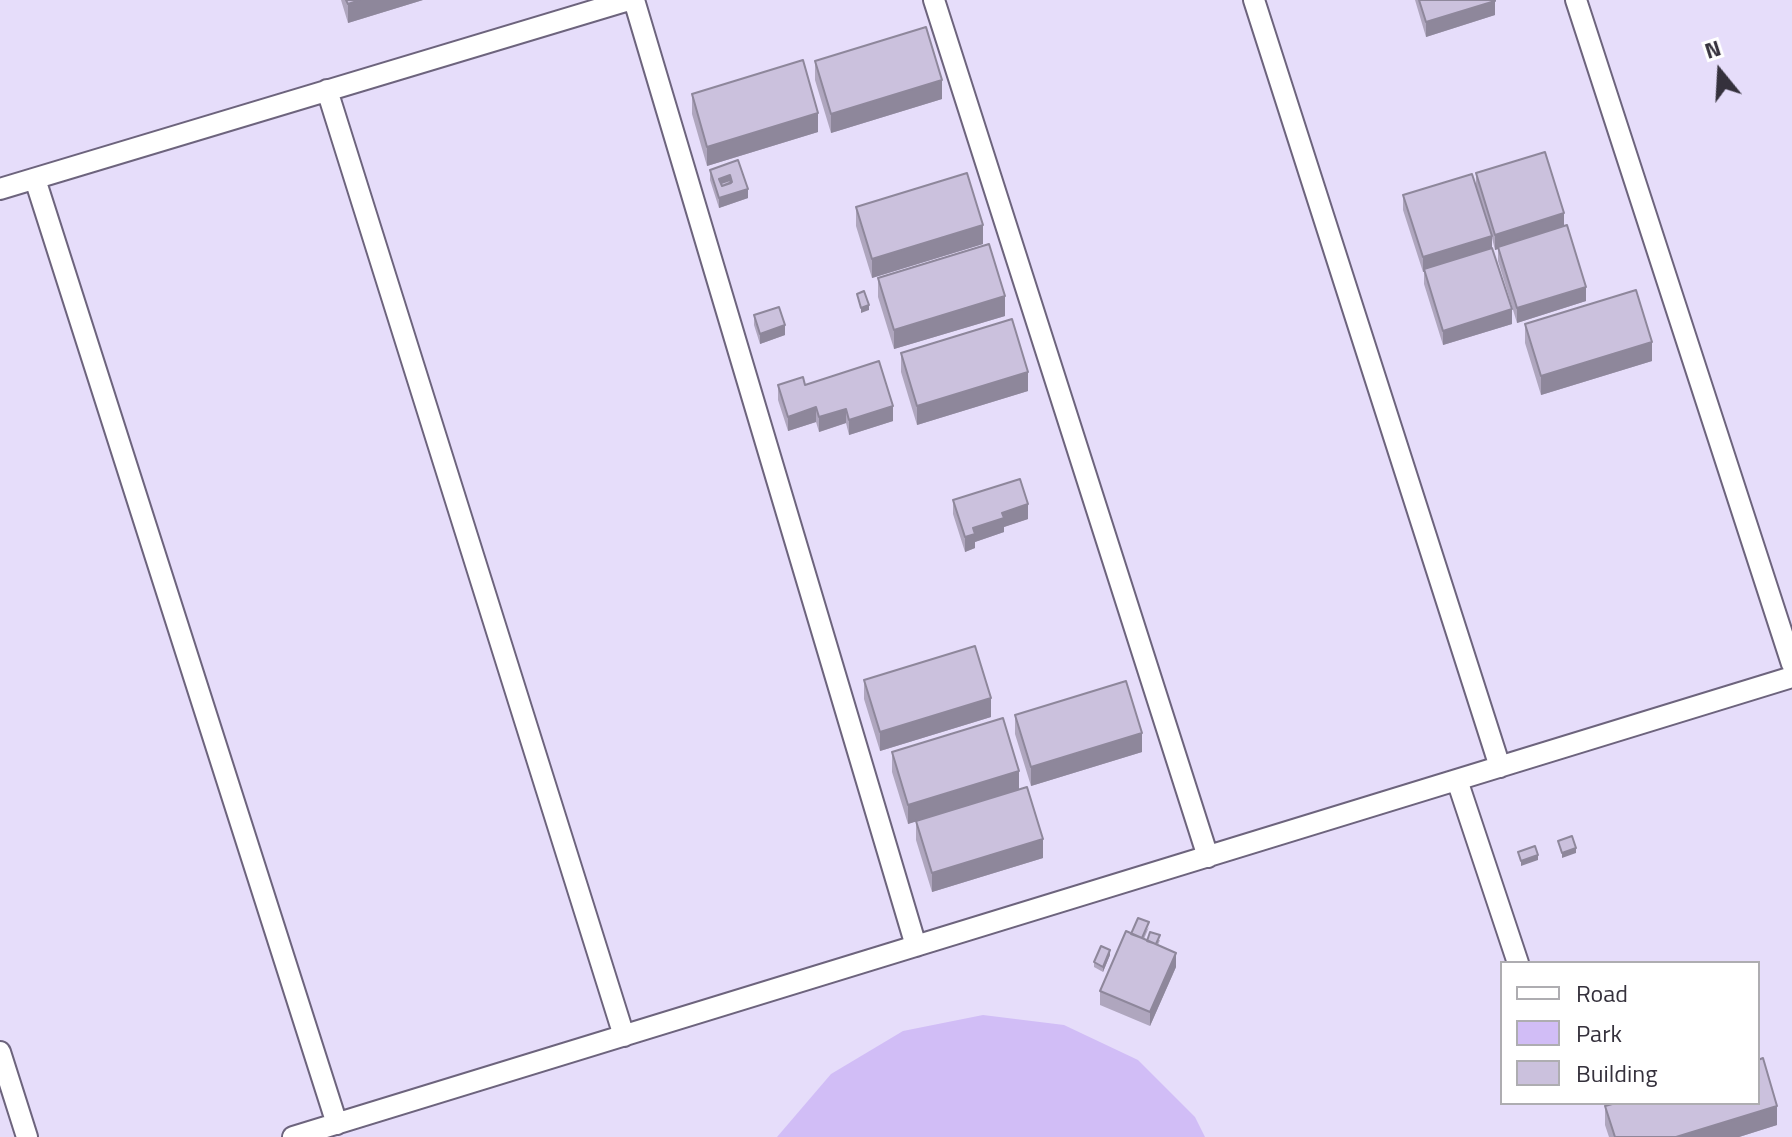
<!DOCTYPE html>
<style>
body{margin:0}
#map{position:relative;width:1792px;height:1137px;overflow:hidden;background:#e6ddfa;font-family:"Titillium Web",sans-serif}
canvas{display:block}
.legend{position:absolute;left:1500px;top:961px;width:260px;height:144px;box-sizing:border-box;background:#fff;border:2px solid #aeadb1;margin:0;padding:10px 14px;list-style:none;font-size:24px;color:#35313c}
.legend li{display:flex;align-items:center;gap:16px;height:40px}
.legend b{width:40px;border:2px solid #aeadb1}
.north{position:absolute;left:1680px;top:32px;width:80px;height:80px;-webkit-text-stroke:6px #fff;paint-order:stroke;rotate:342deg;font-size:22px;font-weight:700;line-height:32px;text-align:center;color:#35313c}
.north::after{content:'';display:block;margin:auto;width:28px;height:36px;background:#35313c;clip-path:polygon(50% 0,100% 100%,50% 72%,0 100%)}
</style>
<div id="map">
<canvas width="1792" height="1137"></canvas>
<ul class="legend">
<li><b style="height:10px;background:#fff"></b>Road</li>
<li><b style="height:22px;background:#d1bdf6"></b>Park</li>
<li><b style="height:22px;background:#cbc1dd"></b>Building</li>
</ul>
<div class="north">N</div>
</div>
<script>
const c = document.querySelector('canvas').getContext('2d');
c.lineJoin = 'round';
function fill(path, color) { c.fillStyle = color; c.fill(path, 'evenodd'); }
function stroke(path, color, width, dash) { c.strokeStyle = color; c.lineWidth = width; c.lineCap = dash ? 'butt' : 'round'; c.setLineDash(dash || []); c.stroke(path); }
const green = new Path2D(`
 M983,1015L1064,1025L1138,1060L1195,1117L1205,1137H777L831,1074L903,1031Z`);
const street = new Path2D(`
 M634,0L916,946
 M934,0L1208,857
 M1254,0L1500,767
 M1576,0L1792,664
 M327,90L624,1036
 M35,179L337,1124
 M0,189L629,0
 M1457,780L1518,963
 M0,1052L27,1137
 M293,1137L1792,677`);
const wall = new Path2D(`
 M341,0H423L348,23Z
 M1415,0H1495V15L1426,37Z
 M815,61L942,99L831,133L815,80Z
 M692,94L818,132L707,166L692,114Z
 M738,160L748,198L719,208L710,180V170Z
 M1476,173L1564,226L1586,301L1517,323L1498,261V249L1495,250L1492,238V248L1512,324L1443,345L1424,284V271L1423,272L1403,210V195L1476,186Z
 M856,207L983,244L872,278L856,226Z
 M878,278L1005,316L894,349L878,297Z
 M754,315L785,335L760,344L754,325Z
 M1525,324L1652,361L1541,395L1525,343Z
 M901,353L1028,391L917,425L901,372Z
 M778,385H805L893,421L849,435L846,423L819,432L816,422L788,431L778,400Z
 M953,500L1028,519L1004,527V532L975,542V548L965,552L953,514Z
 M864,680L991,717L880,751L864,699Z
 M1015,715L1142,752L1031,786L1015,734Z
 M892,752L1019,789L1043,858L932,892L916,840V821L908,824L892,772Z
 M1149,927L1144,939L1147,941L1160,940L1158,945L1176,967L1150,1026L1100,1005V991Z
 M1110,955L1103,972L1094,967V962Z
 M1605,1106L1777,1125L1739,1137H1609L1605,1125Z`);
const shadedWall = new Path2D(`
 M360,0H423L348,23V4Z
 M1495,1V15L1426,37V22Z
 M942,80V99L831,133V114Z
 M818,113V132L707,166V147Z
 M730,175V185L721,188L719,179Z
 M748,189V198L719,208V198Z
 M1564,213V228L1495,250V235Z
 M983,225V244L872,278V259Z
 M1492,236V250L1423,272V257Z
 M1586,287V301L1517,323V308Z
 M1005,296V316L894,349V330Z
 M869,305V310L861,313V308Z
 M1512,309V324L1443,345V331Z
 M785,325V335L760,344V334Z
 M1652,342V361L1541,395V376Z
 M1028,372V391L917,425V406Z
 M893,406V421L849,435V420Z
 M816,407V422L788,431V417Z
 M846,409V423L819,432V417Z
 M1028,504V519L1004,527V532L975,542V548L965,552V537L973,528L1002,513Z
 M991,698V717L880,751V732Z
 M1142,733V752L1031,786V767Z
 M1019,771V790L908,824V805Z
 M1043,839V858L932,892V873Z
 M1576,848V853L1562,858V853Z
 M1538,855V860L1521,866V861Z
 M1110,950V955L1103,972V967Z
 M1176,953V967L1150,1026V1012Z
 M1777,1106V1125L1739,1137H1676Z`);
const building = new Path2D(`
 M346,0H360L348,4Z
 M1419,0H1495V1L1426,22Z
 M926,27L942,80L831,114L815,61Z
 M803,60L818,113L707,147L692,94Z
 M1545,152L1564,213L1495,235L1476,173Z
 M738,160L748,189L719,198L710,170ZM730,175L732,182L722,186L719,179Z
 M967,173L983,225L872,259L856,207Z
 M1472,174L1492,236L1423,257L1403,195Z
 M730,180L731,183L722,186L721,183Z
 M1567,225L1586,287L1517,308L1498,247Z
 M989,244L1005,296L894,330L878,278Z
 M1492,248L1512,309L1443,331L1424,269Z
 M1636,290L1652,342L1541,376L1525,324Z
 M864,291L869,305L861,308L857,294Z
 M779,307L785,325L760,334L754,315Z
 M1012,319L1028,372L917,406L901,353Z
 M879,361L893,406L849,420L846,409L819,417L816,407L788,417L778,385L803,377L805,385Z
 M1020,479L1028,504L1002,513L1004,518L973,528L975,534L965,537L953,500Z
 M975,646L991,698L880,732L864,680Z
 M1126,681L1142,733L1031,767L1015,715Z
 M1003,718L1019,771L908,805L892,752Z
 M1027,787L1043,839L932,873L916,821Z
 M1572,836L1576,848L1562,853L1558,841Z
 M1535,846L1538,855L1521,861L1518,852Z
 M1138,918L1149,922L1142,938L1131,934Z
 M1126,931L1176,953L1150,1012L1100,991Z
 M1150,932L1160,935L1156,944L1147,941Z
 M1101,946L1110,950L1103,967L1094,962Z
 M1763,1058L1777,1106L1676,1137H1615L1605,1106L1616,1103H1758V1060Z`);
fill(green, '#d1bdf6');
stroke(street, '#6d647d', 24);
stroke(street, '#fff', 20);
fill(wall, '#afa6be');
fill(shadedWall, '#8e879b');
fill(building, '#cbc1dd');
stroke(building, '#8e879b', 2);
</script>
